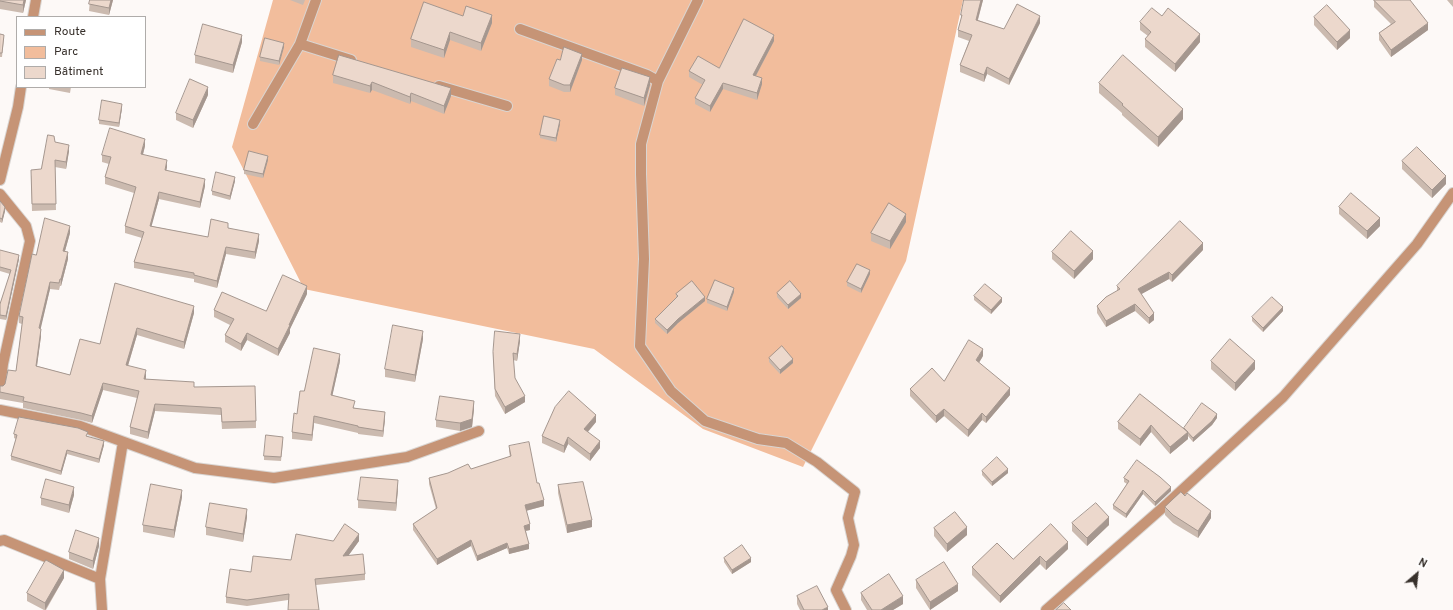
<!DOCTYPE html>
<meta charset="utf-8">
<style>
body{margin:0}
#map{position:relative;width:1453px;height:610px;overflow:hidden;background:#fdf9f7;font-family:Overpass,sans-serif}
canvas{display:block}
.legend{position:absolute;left:16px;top:16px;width:130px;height:72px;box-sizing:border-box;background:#fff;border:1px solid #afacaa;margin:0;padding:5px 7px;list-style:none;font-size:12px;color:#37302b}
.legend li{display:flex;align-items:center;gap:8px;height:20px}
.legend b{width:20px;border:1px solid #afacaa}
.north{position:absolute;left:1397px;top:554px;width:40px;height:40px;-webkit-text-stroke:3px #fff;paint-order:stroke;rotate:28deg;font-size:11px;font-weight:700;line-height:16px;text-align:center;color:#37302b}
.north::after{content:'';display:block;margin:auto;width:14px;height:18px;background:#37302b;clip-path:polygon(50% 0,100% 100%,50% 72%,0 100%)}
</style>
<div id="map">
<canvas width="1453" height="610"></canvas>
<ul class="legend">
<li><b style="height:5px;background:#c69476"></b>Route</li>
<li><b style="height:11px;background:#f2bd9c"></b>Parc</li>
<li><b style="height:11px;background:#ecd8cc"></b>Bâtiment</li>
</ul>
<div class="north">N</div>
</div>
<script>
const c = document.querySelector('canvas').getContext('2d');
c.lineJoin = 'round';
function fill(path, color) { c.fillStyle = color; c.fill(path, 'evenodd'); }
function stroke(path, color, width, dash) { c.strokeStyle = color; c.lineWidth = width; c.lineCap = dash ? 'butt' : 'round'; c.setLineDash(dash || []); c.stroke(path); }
const green = new Path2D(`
 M273,0H963L906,261L803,467L703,429L594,349L304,289L232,147Z`);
const minor = new Path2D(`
 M33,17L36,0
 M520,29L647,75L658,81L698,0
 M300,44L351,60
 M658,81L641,144V174L644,259L640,346L671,391L705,421L758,439L786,443L817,462L855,492L848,518L854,545L851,556L836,590L846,610
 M439,86L507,106
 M253,124L300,44L316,0
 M0,180L18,107L21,87
 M0,194L26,226L30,241L3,364L0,387
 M0,410L80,426L195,468L274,478L407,457L479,431
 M0,541L4,540L100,579L102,610
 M100,579L123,442
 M1046,610L1168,503L1283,397L1417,244L1453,193`);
const wall = new Path2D(`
 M0,0H26L23,13L0,9Z
 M90,0H113L109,15L89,11Z
 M290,0H305L303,5Z
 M964,0H983L978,20L1004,29L1040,23L1009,85L987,74L984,82L960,72V65L969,41L958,37V30L961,20V15Z
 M1374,0L1428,30L1391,57L1379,40V33L1391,24L1374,7Z
 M1447,0H1453V7Z
 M463,16L492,23L481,51L450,40L444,58L411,47V39Z
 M1162,16L1200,42L1175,72L1145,47V39L1148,36L1140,30V22Z
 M1314,17L1350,38L1337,50L1314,25Z
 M0,34L4,38L2,57H0Z
 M774,41L756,76L762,84L757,100L723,89L710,112L695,104V98L703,85L689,77V71L719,68Z
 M242,42L233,73L195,63V55Z
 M284,47L279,65L260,61V57Z
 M560,60H582L570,92H564L549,86V79Z
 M333,75L451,96L444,114L411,101L410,104L372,90L370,93L333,83Z
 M1099,83L1183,119L1158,147L1122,115V113L1099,93Z
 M650,85L644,106L615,95V88Z
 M49,87H71L70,93L49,89Z
 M208,95L193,128L176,120V113Z
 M122,108L119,127L99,124V120Z
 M560,124L556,142L540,138V135Z
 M55,142L69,151L66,169L55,167L56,210L32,211L31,176L41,169Z
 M145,146L143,155L167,167L166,170L205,186L200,208L159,199L151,226L208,237L228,228L259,241L255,259L226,254L217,288L194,282V279L134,268V262L142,238L125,233V226L134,193L105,184V177L109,164L102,162V155Z
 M268,160L263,178L244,174V170Z
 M1402,161L1446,184L1432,198L1402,169Z
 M235,181L230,200L212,195V191Z
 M0,201L5,211L2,223L0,222Z
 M1339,207L1380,226L1367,239L1339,214Z
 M906,222L890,249L871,241V233Z
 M70,233L65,251L68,259L61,286H60L59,290L50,289L40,329L41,336L37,366L70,375L100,344L115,283L194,313L184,349L137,335L128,366L146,377V379L194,387L256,421V428L222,429L221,415L155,411L148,439L130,434V427L137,398L103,390L92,423L81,420L23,408V403L0,399V386H3L5,384L16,371L22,324L19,323V316L36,255Z
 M0,250L19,259L6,320L0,319V304L10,274L0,271Z
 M1203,250L1172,282L1169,279L1141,294L1154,320L1149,324L1135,311L1106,327L1097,313V306L1117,291V286Z
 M1052,252L1093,259L1074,279L1052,259Z
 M870,274L861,293L847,286V282Z
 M734,292L727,311L707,303V299Z
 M777,293L801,298L788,309L777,297Z
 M307,294L290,329V333L278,356L247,340L241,351L225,342V335L230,325L214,317V310L266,311Z
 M676,294L705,301L678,323L667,334L655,323V319L676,298Z
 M974,296L1002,302L991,314L974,300Z
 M1283,311L1263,332L1252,321V317Z
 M423,339L415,382L385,377V369Z
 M520,341L517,361L513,360L515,378L525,402L505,414L495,396L493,352Z
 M983,356L979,363L1010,395L986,423L982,420L968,437L944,416L936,423L910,396V389L944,381Z
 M769,358L793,363L780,374L769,362Z
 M340,361L332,396L355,408L385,419L383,437L358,434V433L314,423L312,441L292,439V432L297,414Z
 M1211,361L1255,369L1235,391L1211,369Z
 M1140,394L1184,429V428L1217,418L1212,425L1193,442L1188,436V439L1170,454L1151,432L1140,446L1118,429V422Z
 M474,409L472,427L460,431L436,427V420Z
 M596,422L588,432L600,448L590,461L568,444L564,453L542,443V436Z
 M14,434L87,436L104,445L99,463L67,454L61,475L11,460V456L16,439L14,438Z
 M283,441L281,461L264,460V456Z
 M509,446L537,483L544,506L526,511L530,530L526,531L529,549L509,554L507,548L477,561L471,546L437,565L413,530V524L436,509L429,484V478L471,469L510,457L509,451Z
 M982,471L1008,473L992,486L982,475Z
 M1124,478L1171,491L1155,506L1143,494L1126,518L1113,509V505L1127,484L1124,482Z
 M558,485L592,527L567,533L558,493Z
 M398,488L396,511L358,508V500Z
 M74,495L69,513L41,505V498Z
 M182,497L174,538L143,532V525Z
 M1165,507L1211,518L1198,538L1173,523L1165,515Z
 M247,517L243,542L206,535V527Z
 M1072,523L1109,525L1087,546L1072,531Z
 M934,528L967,535L947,552L934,536Z
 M333,541H359L348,556L365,574V580L316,585L288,600L247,606L226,603V597L251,572L291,560Z
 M99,546L93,569L69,559V552Z
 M1068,549L1046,570L1040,564L1000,603L972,575V567Z
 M724,558L751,562L732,574L724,562Z
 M64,578L46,610H44L27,601V593Z
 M916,580L958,591L930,610L916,588Z
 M861,593L903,604L893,610H867L861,600Z
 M797,596L828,610H800L797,604Z`);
const shadedWall = new Path2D(`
 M24,0H26L23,13V5Z
 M111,0H113L109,15V8Z
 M981,0H983L976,26V20Z
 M492,15V23L481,51V43Z
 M1040,16V23L1009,85V79Z
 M1428,23V30L1391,57V50Z
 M1350,30V38L1337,50V42Z
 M450,32V40L444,58V50Z
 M1200,34V42L1175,72V64Z
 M242,35V42L233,73V65Z
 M774,35V41L753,81V75Z
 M284,43V47L279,65V61Z
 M582,54V60L570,92V85Z
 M987,67V74L984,82V75Z
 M650,77V85L644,106V98Z
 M762,78V84L757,100V93Z
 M372,82V90L370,93V86Z
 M723,83V89L710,112V106Z
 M208,87V95L193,128V120Z
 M451,88V96L444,114V106Z
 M411,93V101L410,104V97Z
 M122,104V108L119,127V123Z
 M1183,109V119L1158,147V137Z
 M560,120V124L556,142V138Z
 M145,139V146L141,161V154Z
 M69,145V151L66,169V162Z
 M268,156V160L263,178V174Z
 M167,160V167L165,177V170Z
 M1446,176V184L1432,198V190Z
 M235,177V181L230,200V196Z
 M205,179V186L200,208V202Z
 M159,192V199L150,232V226Z
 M5,207V211L2,223V219Z
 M906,214V222L890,249V241Z
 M1380,218V226L1367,239V231Z
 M70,226V233L63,258V251Z
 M259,234V241L255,259V252Z
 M1203,243V250L1172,282V275Z
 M226,247V254L217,288V281Z
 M1093,251V259L1074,279V271Z
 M68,252V259L61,286V279Z
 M19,255V259L6,320V316Z
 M870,270V274L861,293V289Z
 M1169,272V279L1138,296V289Z
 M50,282V289L39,336V328Z
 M307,286V294L290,329V333L278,356V349Z
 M734,288V292L727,311V307Z
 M801,294V298L788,309V305Z
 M705,297V301L678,323L667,334V330L678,319Z
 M1002,298V302L991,314V310Z
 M1135,304V311L1106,327V321Z
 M194,306V313L184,349V342Z
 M1283,307V311L1263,332V328Z
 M1154,313V320L1149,324V318Z
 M137,328V335L126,372V365Z
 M41,329V336L36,373V366Z
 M423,331V339L415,382V375Z
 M247,333V340L241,351V344Z
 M520,334V341L517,361V354Z
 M983,349V356L976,367V360Z
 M340,354V361L331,402V395Z
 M793,359V363L780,374V370Z
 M1255,361V369L1235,391V383Z
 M146,370V377L144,386V379Z
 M103,383V390L92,423V416Z
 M1010,388V395L986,423V417Z
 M525,396V402L505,414V407Z
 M474,401V409L472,427L460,431V423Z
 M155,404V411L148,439V432Z
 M944,409V416L936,423V416Z
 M385,412V419L383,437V431Z
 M982,413V420L968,437V430Z
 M1217,414V418L1212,425L1193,442V438Z
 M596,415V422L584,436V429Z
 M314,416V423L312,441V435Z
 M1151,425V432L1140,446V439Z
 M1188,432V439L1170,454V447Z
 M568,437V444L564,453V446Z
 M104,441V445L99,463V459Z
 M600,441V448L590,461V454Z
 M67,450V454L61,475V471Z
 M1008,469V473L992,486V482Z
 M398,480V488L396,511V503Z
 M74,487V495L69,513V505Z
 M1171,487V491L1155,506V502Z
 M182,490V497L174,538V530Z
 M1143,490V494L1126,518V514Z
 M544,500V506L525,511V505Z
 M247,509V517L243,542V534Z
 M1211,511V518L1198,538V531Z
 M1109,517V525L1087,546V538Z
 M592,520V527L567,533V525Z
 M530,524V530L524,531V526Z
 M967,527V535L947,552V544Z
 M359,534V541L343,563V556Z
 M99,538V546L93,569V561Z
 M471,540V546L437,565V559Z
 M1068,542V549L1046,570V562Z
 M507,543V548L477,561V556Z
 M529,544V549L509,554V549Z
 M1040,556V564L1000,603V596Z
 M751,558V562L732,574V570Z
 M64,570V578L45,610V603Z
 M958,584V591L930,610V602Z
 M903,596V604L893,610H881Z
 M828,607V610H822Z`);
const building = new Path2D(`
 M0,0H24L23,5L0,1Z
 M90,0H111L109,8L89,4Z
 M964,0H981L976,20L1004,29L1017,4L1040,16L1009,79L987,67L984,75L960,65L972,35L958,30L962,15H961Z
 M1374,0H1410L1428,23L1391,50L1379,33L1395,22Z
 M424,2L463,16L466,6L492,15L481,43L450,32L444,50L411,39Z
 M1327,5L1350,30L1337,42L1314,17Z
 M1152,8L1162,16L1168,8L1200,34L1175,64L1145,39L1151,32L1140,22Z
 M744,19L774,35L753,75L762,78L757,93L723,83L710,106L695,98L705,80L689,71L698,56L719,68Z
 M203,24L242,35L233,65L195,55Z
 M0,34L4,35L2,53H0Z
 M265,38L284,43L279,61L260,57Z
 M564,47L582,54L570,85H564L549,79L557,59L560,60Z
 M339,55L451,88L444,106L411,93L410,97L372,82L370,86L333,75Z
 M1123,55L1183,109L1158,137L1122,105L1123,104L1099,83Z
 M622,68L650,77L644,98L615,88Z
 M190,79L208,87L193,120L176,113Z
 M102,100L122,104L119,123L99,120Z
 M544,116L560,120L556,138L540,135Z
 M110,128L145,139L141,154L167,160L165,170L205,179L200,202L159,192L150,226L208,237L211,219L228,223V228L259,234L255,252L226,247L217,281L194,275V273L134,262L144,232L125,226L136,187L105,177L111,157L102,155Z
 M48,135L54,136L55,142L69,145L66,162L55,160L56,204H32L31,170L41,169Z
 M1417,147L1446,176L1432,190L1402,161Z
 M249,151L268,156L263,174L244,170Z
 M216,172L235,177L230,196L212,191Z
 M1351,193L1380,218L1367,231L1339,207Z
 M0,201L5,207L2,219L0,218Z
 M889,203L906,214L890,241L871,233Z
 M45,218L70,226L63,251L68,252L61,279H60L59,283L50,282L39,328L41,329L36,366L70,375L80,339L100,344L115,283L194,306L184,342L137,328L126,365L146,370L144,379L194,382V387L255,386L256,421L222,422L221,408L155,404L148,432L130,427L139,391L103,383L92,416L81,413L23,401L24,397L0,392V386H3L5,384L8,370L16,371L23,317L19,316L32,254L36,255Z
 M1180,221L1203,243L1172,275L1169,272L1138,289L1154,313L1149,318L1135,304L1106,321L1097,306L1106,297L1120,289L1117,286Z
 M1071,231L1093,251L1074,271L1052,252Z
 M0,250L19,255L6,316L0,315V304L11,270L0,267Z
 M857,264L870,270L861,289L847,282Z
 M283,275L307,286L289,325H290L278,349L247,333L241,344L225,335L234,319L214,310L222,292L266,311Z
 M715,280L734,288L727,307L707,299Z
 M692,281L705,297L678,319L667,330L655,319L678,296L676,294Z
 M790,281L801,294L788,305L777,293Z
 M985,284L1002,298L991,310L974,296Z
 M1272,297L1283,307L1263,328L1252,317Z
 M393,325L423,331L415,375L385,369Z
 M495,331L520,334L517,354L513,353L515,378L525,396L505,407L495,389L493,352Z
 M1230,339L1255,361L1235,383L1211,361Z
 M969,340L983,349L976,360L1010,388L986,417L982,413L968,430L944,409L936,416L910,389L932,368L944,381Z
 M782,346L793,359L780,370L769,358Z
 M314,348L340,354L331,395L355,401L353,408L385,412L383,431L358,427V426L314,416L312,435L292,432L294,413L297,414L300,391H304Z
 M569,391L596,415L584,429L600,441L590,454L568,437L564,446L542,436L555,407Z
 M1140,394L1188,432L1170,447L1151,425L1140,439L1118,422Z
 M440,396L474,401L472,419L460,423L436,420Z
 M1202,403L1217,414L1212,421L1193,438L1184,428Z
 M19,417L78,428L88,432L86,436L104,441L99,459L67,450L61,471L11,456L17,435L14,434Z
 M266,435L283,437L281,457L264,456Z
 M529,442L537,483H539L544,500L525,505L530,524L524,526L529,544L509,549L507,543L477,556L471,540L437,559L413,524L437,508L429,478L448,473L468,464L471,469L511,456L509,446Z
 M997,457L1008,469L992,482L982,471Z
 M1137,460L1160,477L1171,487L1155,502L1143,490L1126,514L1113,505L1129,481L1124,478Z
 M361,477L398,480L396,503L358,500Z
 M46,479L74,487L69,505L41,498Z
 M583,482L592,520L567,525L558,485Z
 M151,484L182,490L174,530L143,525Z
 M1181,492L1185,496L1187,493L1211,511L1198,531L1173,515L1165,507Z
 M210,503L247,509L243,534L206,527Z
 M1096,503L1109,517L1087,538L1072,523Z
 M955,512L967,527L947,544L934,528Z
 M345,524L359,534L343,556L363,554L365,574L315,579L319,610H288L289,594L247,600L226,597L230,569L251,572L253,556L291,560L296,534L333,541Z
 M1051,524L1068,542L1046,562L1040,556L1000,596L972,567L997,543L1013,559Z
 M76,530L99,538L93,561L69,552Z
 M742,545L751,558L732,570L724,558Z
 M46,560L64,570L45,603L27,593Z
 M944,562L958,584L930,602L916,580Z
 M889,574L903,596L881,610H872L861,593Z
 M817,586L828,607L822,610H804L797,596Z
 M1064,603L1071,610H1056Z`);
fill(green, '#f2bd9c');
stroke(minor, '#d9d5d2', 12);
stroke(minor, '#c69476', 10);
fill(wall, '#cbbaaf');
fill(shadedWall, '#a5978f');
fill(building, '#ecd8cc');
stroke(building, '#a5978f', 1);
</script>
